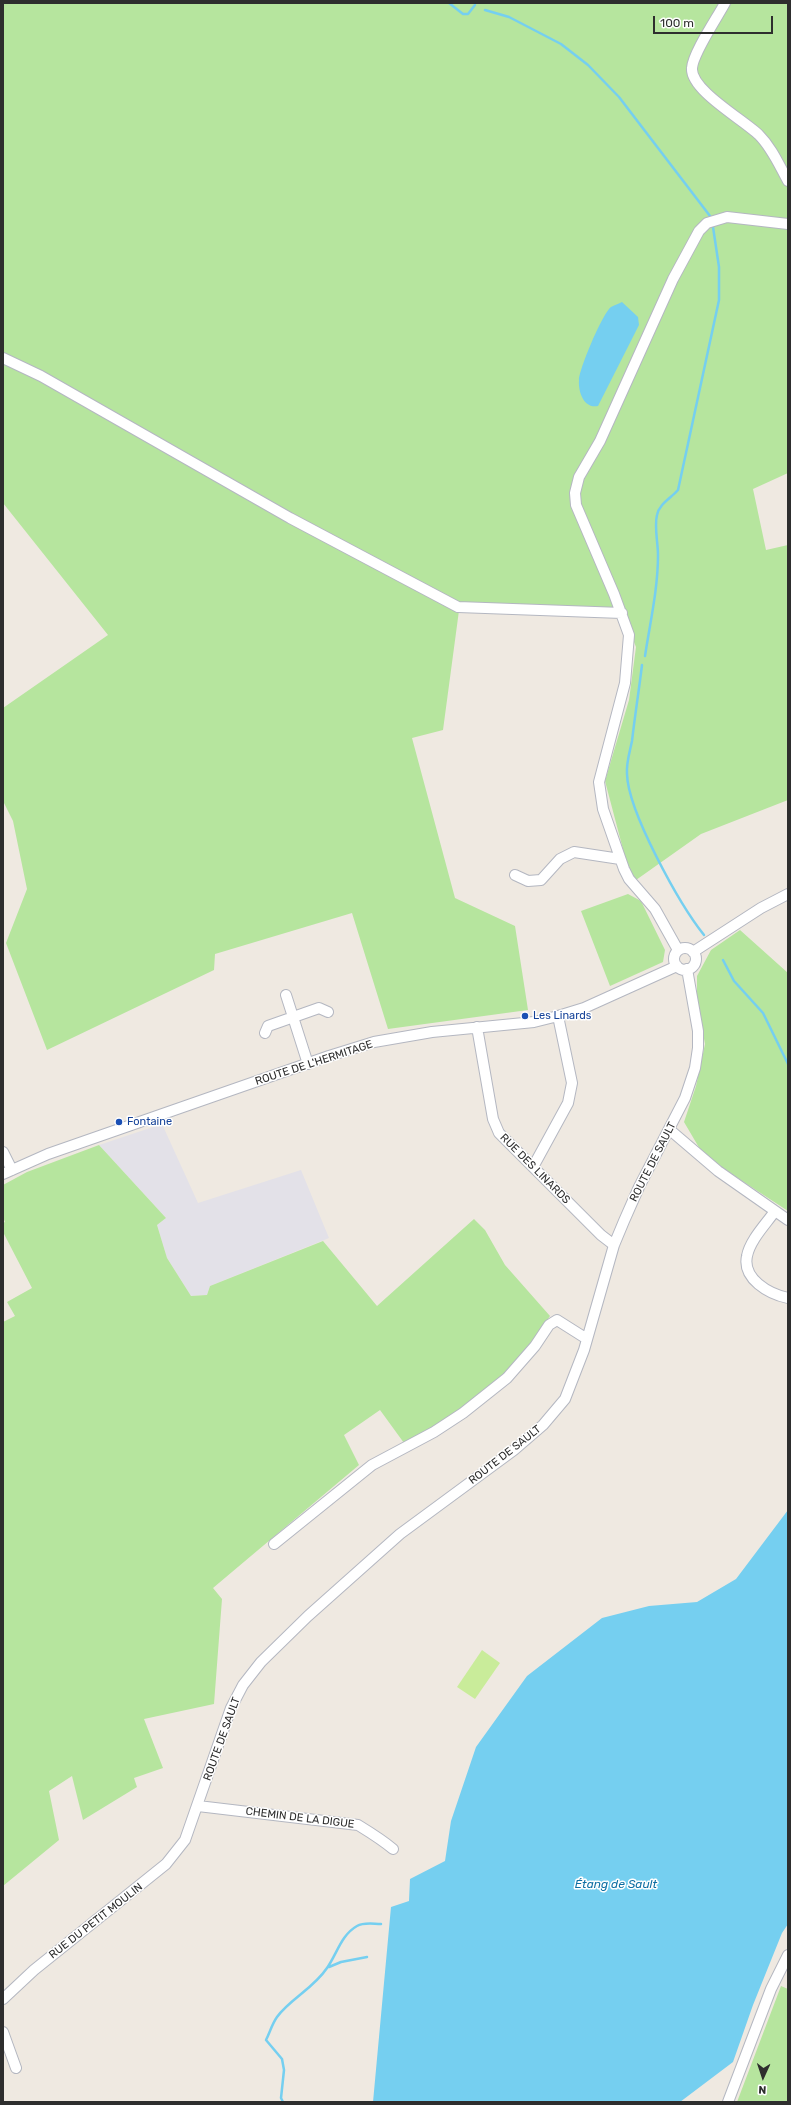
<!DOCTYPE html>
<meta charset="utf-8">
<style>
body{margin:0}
#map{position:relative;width:791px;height:2105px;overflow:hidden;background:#efe9e1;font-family:Rubik,sans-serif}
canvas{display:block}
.frame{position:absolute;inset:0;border:4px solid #2e2e2e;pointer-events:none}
.north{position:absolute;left:743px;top:2057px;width:40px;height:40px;-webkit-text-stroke:3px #fff;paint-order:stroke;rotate:183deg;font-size:11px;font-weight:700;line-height:16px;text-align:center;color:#2e2e2e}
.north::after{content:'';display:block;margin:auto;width:14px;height:18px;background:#2e2e2e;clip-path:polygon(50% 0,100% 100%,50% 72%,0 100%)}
.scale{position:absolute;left:653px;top:16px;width:120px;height:18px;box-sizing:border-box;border:2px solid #2e2e2e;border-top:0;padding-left:5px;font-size:12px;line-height:14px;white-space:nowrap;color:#2e2e2e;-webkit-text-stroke:3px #fff;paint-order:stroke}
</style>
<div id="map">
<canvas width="791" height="2105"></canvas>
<div class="frame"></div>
<div class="north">N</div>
<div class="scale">100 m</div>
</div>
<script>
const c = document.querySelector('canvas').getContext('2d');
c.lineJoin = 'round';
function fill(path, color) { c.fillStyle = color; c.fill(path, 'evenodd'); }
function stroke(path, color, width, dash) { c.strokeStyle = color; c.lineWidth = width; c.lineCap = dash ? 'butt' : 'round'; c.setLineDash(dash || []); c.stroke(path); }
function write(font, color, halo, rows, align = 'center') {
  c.font = font + ' Rubik,sans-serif'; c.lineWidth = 3; c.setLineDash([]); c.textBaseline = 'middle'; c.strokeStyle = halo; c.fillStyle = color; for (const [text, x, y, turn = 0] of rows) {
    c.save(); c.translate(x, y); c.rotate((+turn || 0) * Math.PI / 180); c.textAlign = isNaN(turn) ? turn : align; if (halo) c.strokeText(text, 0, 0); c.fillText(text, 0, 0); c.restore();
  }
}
const industrial = new Path2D(`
 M162,1124L198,1203L301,1170L329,1238L210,1286L207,1295L191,1296L167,1258L157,1225L166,1218L99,1145Z`);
const green = new Path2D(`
 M3,3H788V473L753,489L766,550L788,545V800L701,834L636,880L629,872L605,781L629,700L636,647L624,617L460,603L443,730L412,738L455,898L515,926L528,1010L388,1029L352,913L215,954L214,970L47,1050L6,943L27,889L13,821L3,801V708L108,635L3,503Z
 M628,894L641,901L665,950L663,962L610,986L581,911Z
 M740,930L788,973V1211L704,1156L684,1122L696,1086L705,1044L697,1002V976L711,950Z
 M99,1145L166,1218L157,1225L167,1258L191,1296L207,1295L210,1286L323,1241L377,1306L474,1219L485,1230L505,1265L550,1316L505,1381L458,1413L404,1443L380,1410L344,1435L359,1465L213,1588L222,1599L214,1704L144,1719L163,1768L134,1778L137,1787L83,1820L72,1776L49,1791L59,1840L3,1886V1322L15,1316L7,1302L32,1288L3,1232V1223L5,1222L3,1217V1185L27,1172Z
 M781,1986L788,1989V2102H737Z`);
const pitch = new Path2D(`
 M482,1650L500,1663L475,1699L457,1687Z`);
const water = new Path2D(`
 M622,302L638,317L639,325L598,406C584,409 578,392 579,380C579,370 602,314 611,307C614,305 619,304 622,302Z
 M788,1510V1924L782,1933L753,2005L733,2062L680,2102H373L391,1907L409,1901L410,1879L445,1861L451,1821L476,1747L527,1676L602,1618L649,1606L697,1602L736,1579Z`);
const stream = new Path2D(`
 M449,3L463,14H468L475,5
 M485,10L509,17L561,44L588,65L619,97L710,216
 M645,656C650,623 658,589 658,555C658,542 654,527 657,515C659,504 671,498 678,490L719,300V267L713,227
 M642,665C639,690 635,715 632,741C630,751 626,763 627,774C628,812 680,905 704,935
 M723,960L734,981L763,1013L788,1064
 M329,1967L341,1962L367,1957
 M283,2102L281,2098L284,2070L282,2059L266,2040C270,2032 272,2024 277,2017C290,1999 313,1989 327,1968C337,1954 341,1935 357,1926C364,1922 373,1924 381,1924`);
const minor = new Path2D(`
 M725,3C717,18 693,53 692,68C690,90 744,120 759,135C772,148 779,165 788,181
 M3,358L41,376L290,518L458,607L622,613
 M515,875L528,881L541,880L560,859L574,852L620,859
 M674 959a11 11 0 1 1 22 0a11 11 0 1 1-22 0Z
 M678,950L655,909L629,879L624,869L603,809L599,782L625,683L629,635L614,594L576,505L575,493L579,477L600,441L673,279L699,231L707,223L727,217L788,224
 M693,952L761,908L788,894
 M286,995L308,1064
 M477,1027L493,1119L499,1133L601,1235L614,1245
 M265,1033L268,1026L319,1008L328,1012
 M670,1130L718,1171L788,1220
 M3,1152L12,1170
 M533,1167L568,1103L572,1083L558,1016
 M3,1174L48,1154L329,1056L374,1042L432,1032L534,1022L558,1016L584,1008L677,966
 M775,1211C766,1224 750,1240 747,1256C742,1279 769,1294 788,1298
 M274,1544L372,1465L434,1432L463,1413L507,1378L535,1346L549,1325L557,1320L587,1339
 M198,1806L358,1825C371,1833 381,1839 393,1849
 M3,1999L34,1970L166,1864L185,1840L231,1708L243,1685L261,1662L308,1616L400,1534L514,1450L543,1425L565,1399L584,1350L614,1245L624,1221L639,1187L685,1098L695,1068L698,1048V1031L687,969
 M3,2032L16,2068
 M728,2102L771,1989L788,1955`);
const markers = [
 [525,1016,4,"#1a4fb4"],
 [119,1122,4,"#1a4fb4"]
];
const transitNames = [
 ["Les Linards",533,1016],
 ["Fontaine",127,1122]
];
const streetNames = [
 ["ROUTE DE L'HERMITAGE",314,1063,-18],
 ["ROUTE DE SAULT",653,1162,-63],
 ["RUE DES LINARDS",535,1169,45],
 ["ROUTE DE SAULT",505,1455,-38],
 ["ROUTE DE SAULT",222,1739,-70],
 ["CHEMIN DE LA DIGUE",300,1818,7],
 ["RUE DU PETIT MOULIN",96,1921,-38]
];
const waterNames = [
 ["Étang de Sault",616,1885]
];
fill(industrial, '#e3e1e8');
fill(green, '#b6e59e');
fill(pitch, '#c9ec9a');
fill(water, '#75cff0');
stroke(stream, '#75cff0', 2.5);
stroke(minor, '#b4b7c1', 12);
stroke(minor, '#fff', 10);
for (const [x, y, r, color] of markers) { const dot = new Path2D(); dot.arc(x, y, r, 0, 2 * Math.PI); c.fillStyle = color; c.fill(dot); stroke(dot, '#fff', 1.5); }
write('11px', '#164399', '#fff', transitNames, 'left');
write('11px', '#2e2e2e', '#fff', streetNames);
write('italic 12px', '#0d6fa3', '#fff', waterNames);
</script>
